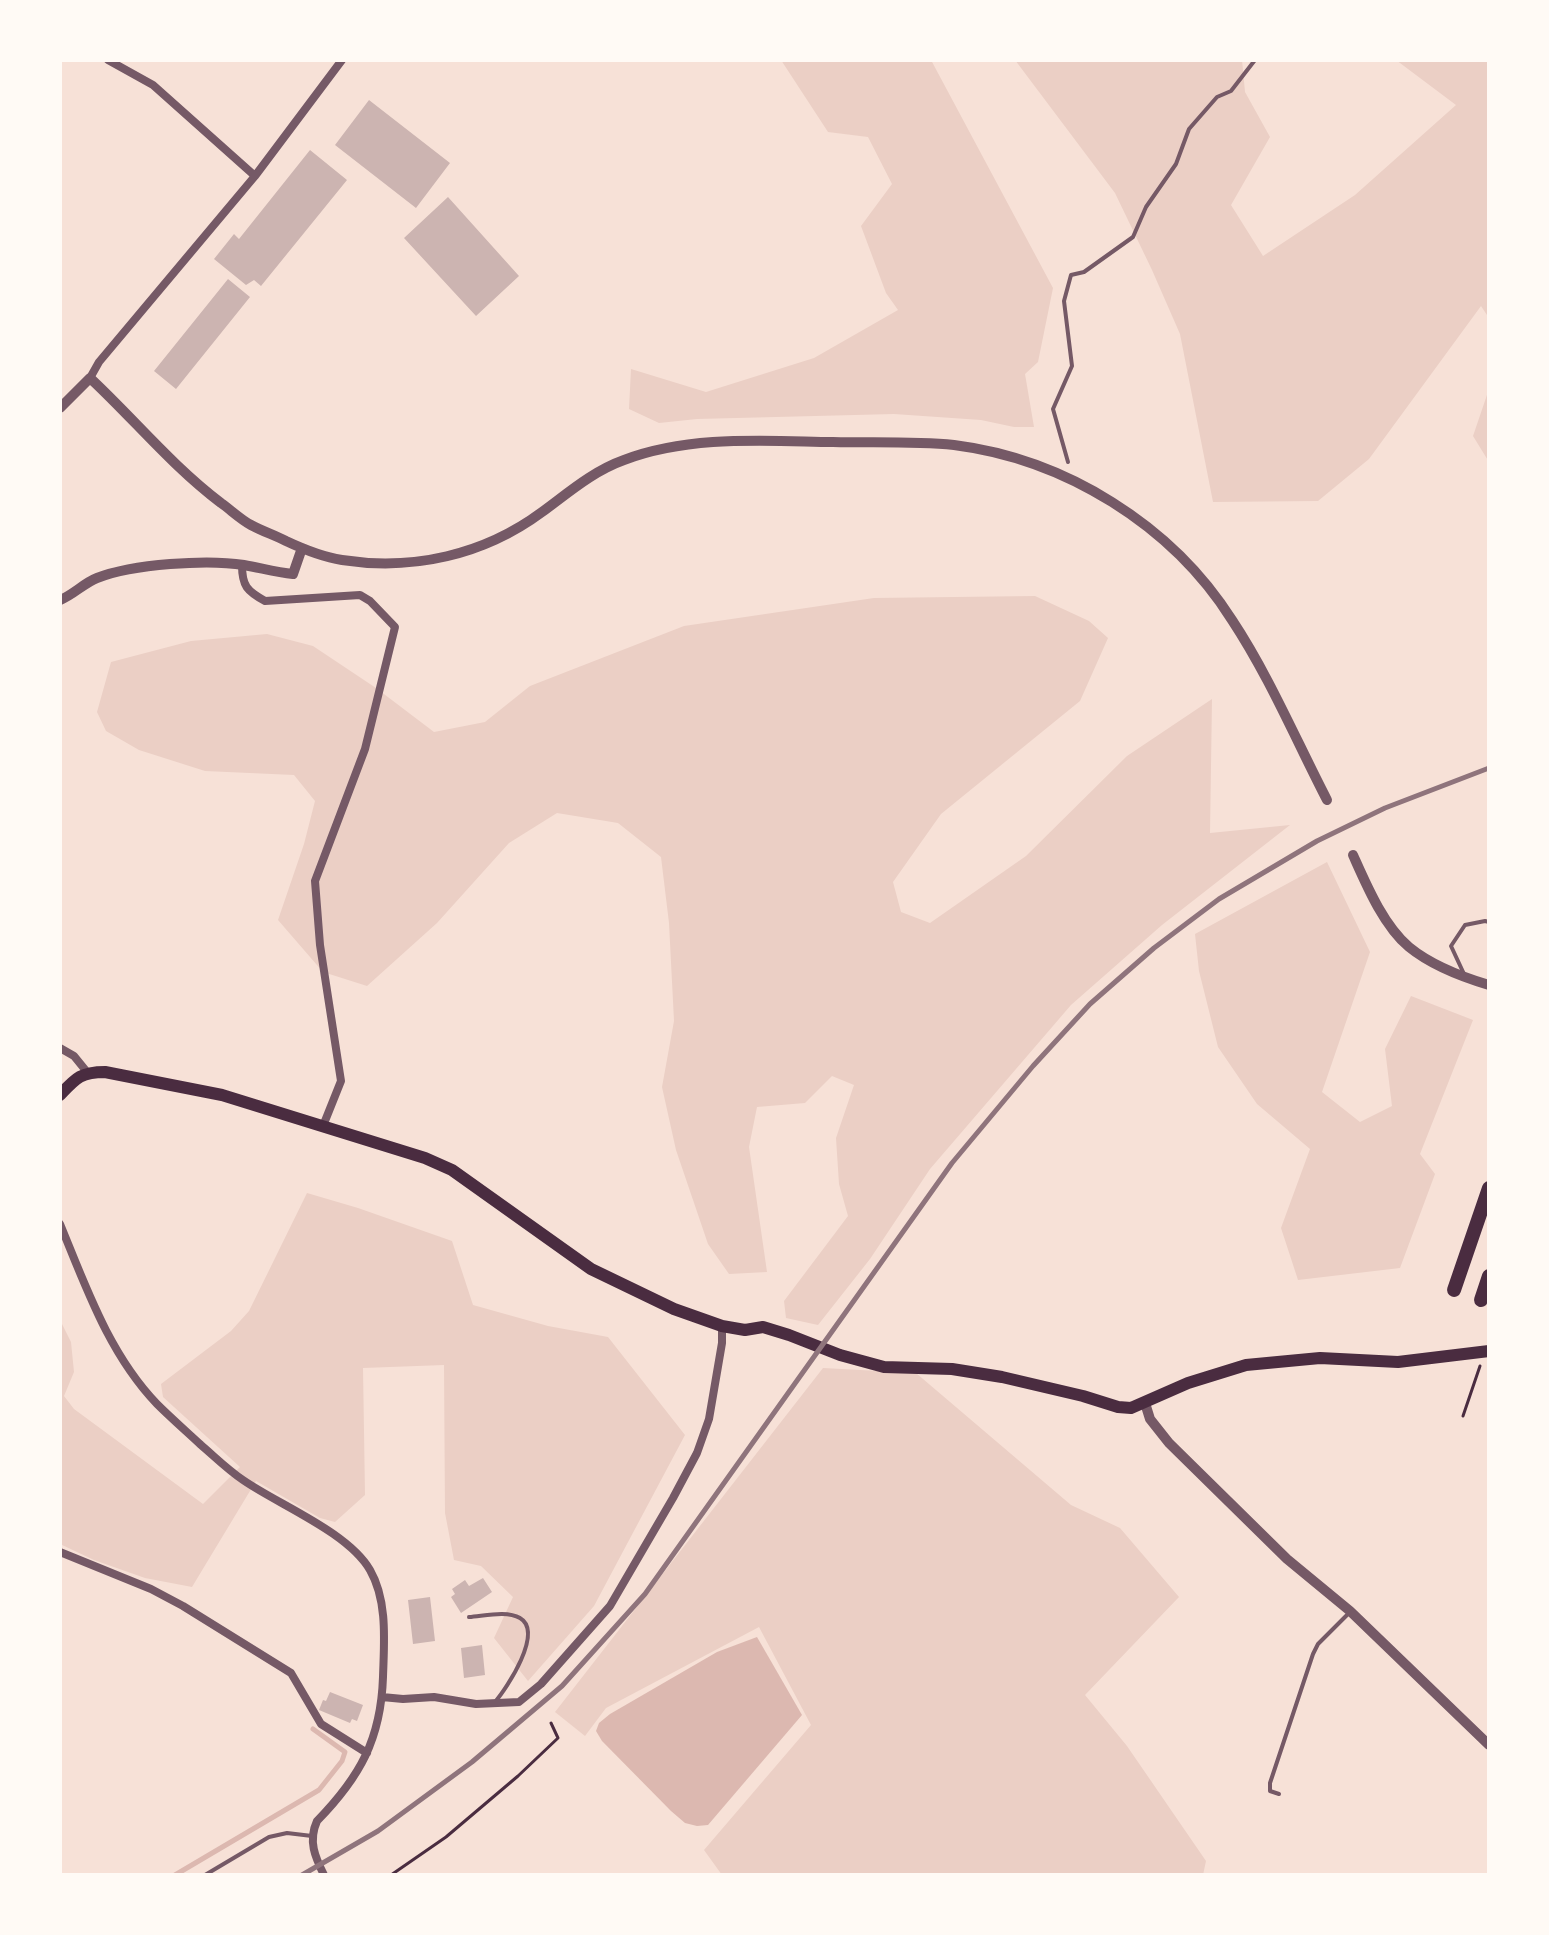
<!DOCTYPE html>
<style>
body{margin:0}
#map{position:relative;width:1549px;height:1935px;overflow:hidden;background:#f7e1d7;font-family:"Archivo Narrow",sans-serif}
canvas{display:block}
.frame{position:absolute;inset:0;border:62px solid #fffaf5;pointer-events:none}
</style>
<div id="map">
<canvas width="1549" height="1935"></canvas>
<div class="frame"></div>
</div>
<script>
const c = document.querySelector('canvas').getContext('2d');
c.lineJoin = 'round';
function fill(path, color) { c.fillStyle = color; c.fill(path, 'evenodd'); }
function stroke(path, color, width, dash) { c.strokeStyle = color; c.lineWidth = width; c.lineCap = dash ? 'butt' : 'round'; c.setLineDash(dash || []); c.stroke(path); }
const green = new Path2D(`
 M781,60H931L1053,288L1038,362L1025,374L1034,427H1014L981,420L894,414L697,419L659,423L629,409L631,369L706,392L814,358L898,310L886,293L861,226L892,184L868,137L828,132Z
 M1015,60H1242L1245,92L1270,137L1231,205L1263,256L1355,195L1456,105L1396,60H1489V318L1481,306L1369,459L1318,501L1213,502L1180,334L1152,270L1115,193Z
 M1489,389V462L1473,436Z
 M1035,596L1089,621L1108,638L1080,701L941,814L893,882L901,912L930,923L1026,856L1127,756L1212,699L1210,833L1290,825L1162,925L1071,1005L930,1169L870,1259L818,1325L786,1318L784,1301L848,1216L839,1184L836,1138L854,1085L832,1076L805,1103L757,1107L749,1147L767,1272L729,1274L708,1244L676,1150L662,1087L674,1021L669,923L661,857L618,823L557,813L509,843L437,923L367,986L323,972L278,920L304,844L315,801L294,775L205,771L139,750L106,731L97,712L111,662L191,641L267,634L313,646L376,688L434,732L485,722L530,686L684,626L874,598Z
 M1327,862L1370,952L1322,1092L1360,1122L1392,1106L1385,1049L1411,996L1473,1020L1420,1154L1435,1174L1400,1268L1298,1280L1281,1228L1310,1149L1257,1104L1218,1047L1199,971L1195,934Z
 M307,1193L358,1208L452,1241L473,1305L548,1326L608,1337L685,1435L594,1606L528,1681L494,1638L513,1597L481,1566L454,1560L445,1513L444,1365L363,1368L365,1495L335,1522L320,1518L256,1481L192,1587L145,1578L94,1560L60,1544V1320L71,1342L74,1372L64,1396L74,1409L203,1504L240,1467L163,1397L161,1384L231,1331L249,1311Z
 M823,1368L916,1373L1071,1505L1120,1528L1179,1597L1085,1695L1127,1746L1206,1861L1203,1875H722L704,1850L811,1725L759,1627L606,1708L585,1736L555,1712Z`);
const water = new Path2D(`
 M757,1637L802,1715L708,1825L697,1826L685,1823L671,1811L602,1741L596,1731L599,1723L610,1714L717,1652Z`);
const stream = new Path2D(`
 M175,1875L319,1790L342,1761L345,1752L313,1729`);
const building = new Path2D(`
 M369,100L450,163L416,208L335,145Z
 M310,150L347,180L261,286L254,280L246,285L214,259L234,234L239,239Z
 M448,197L519,276L476,316L404,238Z
 M228,279L250,297L176,389L154,371Z
 M483,1578L492,1592L461,1613L451,1597L455,1594L452,1589L465,1580L469,1586Z
 M430,1597L435,1641L413,1644L408,1600Z
 M482,1645L485,1675L464,1678L461,1648Z
 M330,1692L363,1705L357,1721L352,1719L350,1723L319,1710L323,1700L326,1701Z`);
const path = new Path2D(`
 M1463,1416L1480,1366
 M391,1875L446,1837L518,1776L558,1738L551,1723`);
const service = new Path2D(`
 M1068,462L1053,409L1072,366L1064,301L1071,275L1084,272L1133,237L1146,207L1176,164L1189,129L1217,97L1231,91L1255,60
 M1464,974L1451,946L1465,925L1485,921L1489,922
 M469,1617C484,1616 507,1610 520,1618C544,1632 507,1688 495,1702
 M1279,1794L1270,1791V1783L1313,1654L1318,1644L1349,1613
 M205,1875L269,1837L287,1833L312,1836`);
const minor = new Path2D(`
 M108,60L153,85L255,176
 M90,378L99,362L255,176L342,60
 M242,565C242,586 247,591 265,601L360,595L370,601L395,627L365,749L315,881L320,945L341,1081L323,1126
 M60,1048L74,1056L87,1072
 M60,1224C86,1287 109,1354 157,1404C171,1418 186,1431 201,1445C215,1457 228,1470 243,1480C279,1505 348,1532 370,1570C388,1601 384,1643 383,1677C381,1739 360,1777 317,1821C308,1841 315,1857 324,1875
 M60,1552L151,1589L183,1606L291,1673L321,1724L367,1753
 M382,1697L403,1699L434,1697L476,1704L519,1702L541,1684L610,1606L673,1498L697,1453L709,1419L722,1343V1326`);
const tertiary = new Path2D(`
 M60,408L90,378C134,419 172,466 221,503C231,510 240,519 251,525C262,531 274,535 286,541C303,549 323,557 342,560C413,571 484,555 542,512C568,493 593,471 624,460C690,435 764,441 833,442C873,443 914,441 954,445C1065,459 1172,525 1232,620C1269,676 1296,740 1327,800
 M60,600C73,595 84,583 97,578C133,564 207,559 244,565C261,568 276,572 293,574L302,548
 M1353,855C1366,884 1383,925 1409,947C1431,965 1462,977 1489,985
 M1145,1403L1150,1419L1169,1443L1287,1559L1350,1611L1489,1745`);
const primary = new Path2D(`
 M60,1095C76,1078 81,1072 105,1072L222,1095L425,1158L452,1170L591,1269L674,1309L722,1326L745,1330L763,1327L789,1335L840,1355L884,1367L952,1369L1002,1377L1083,1396L1118,1407L1131,1408L1188,1383L1246,1365L1320,1358L1398,1362L1489,1351`);
const trunk = new Path2D(`
 M1454,1290L1489,1188
 M1481,1300L1489,1276`);
const rail = new Path2D(`
 M302,1875L378,1831L472,1762L562,1686L645,1594L952,1163L1033,1066L1090,1004L1154,948L1219,899L1317,841L1385,808L1489,768`);
fill(green, '#ebcfc5');
fill(water, '#dcb8b0');
stroke(stream, '#dcb8b0', 5);
fill(building, '#ccb4b1');
stroke(path, '#4a2c40', 3);
stroke(service, '#755966', 4);
stroke(minor, '#755966', 8);
stroke(tertiary, '#755966', 10);
stroke(primary, '#4a2c40', 12);
stroke(trunk, '#4a2c40', 14);
stroke(rail, '#8f747c', 5);
</script>
